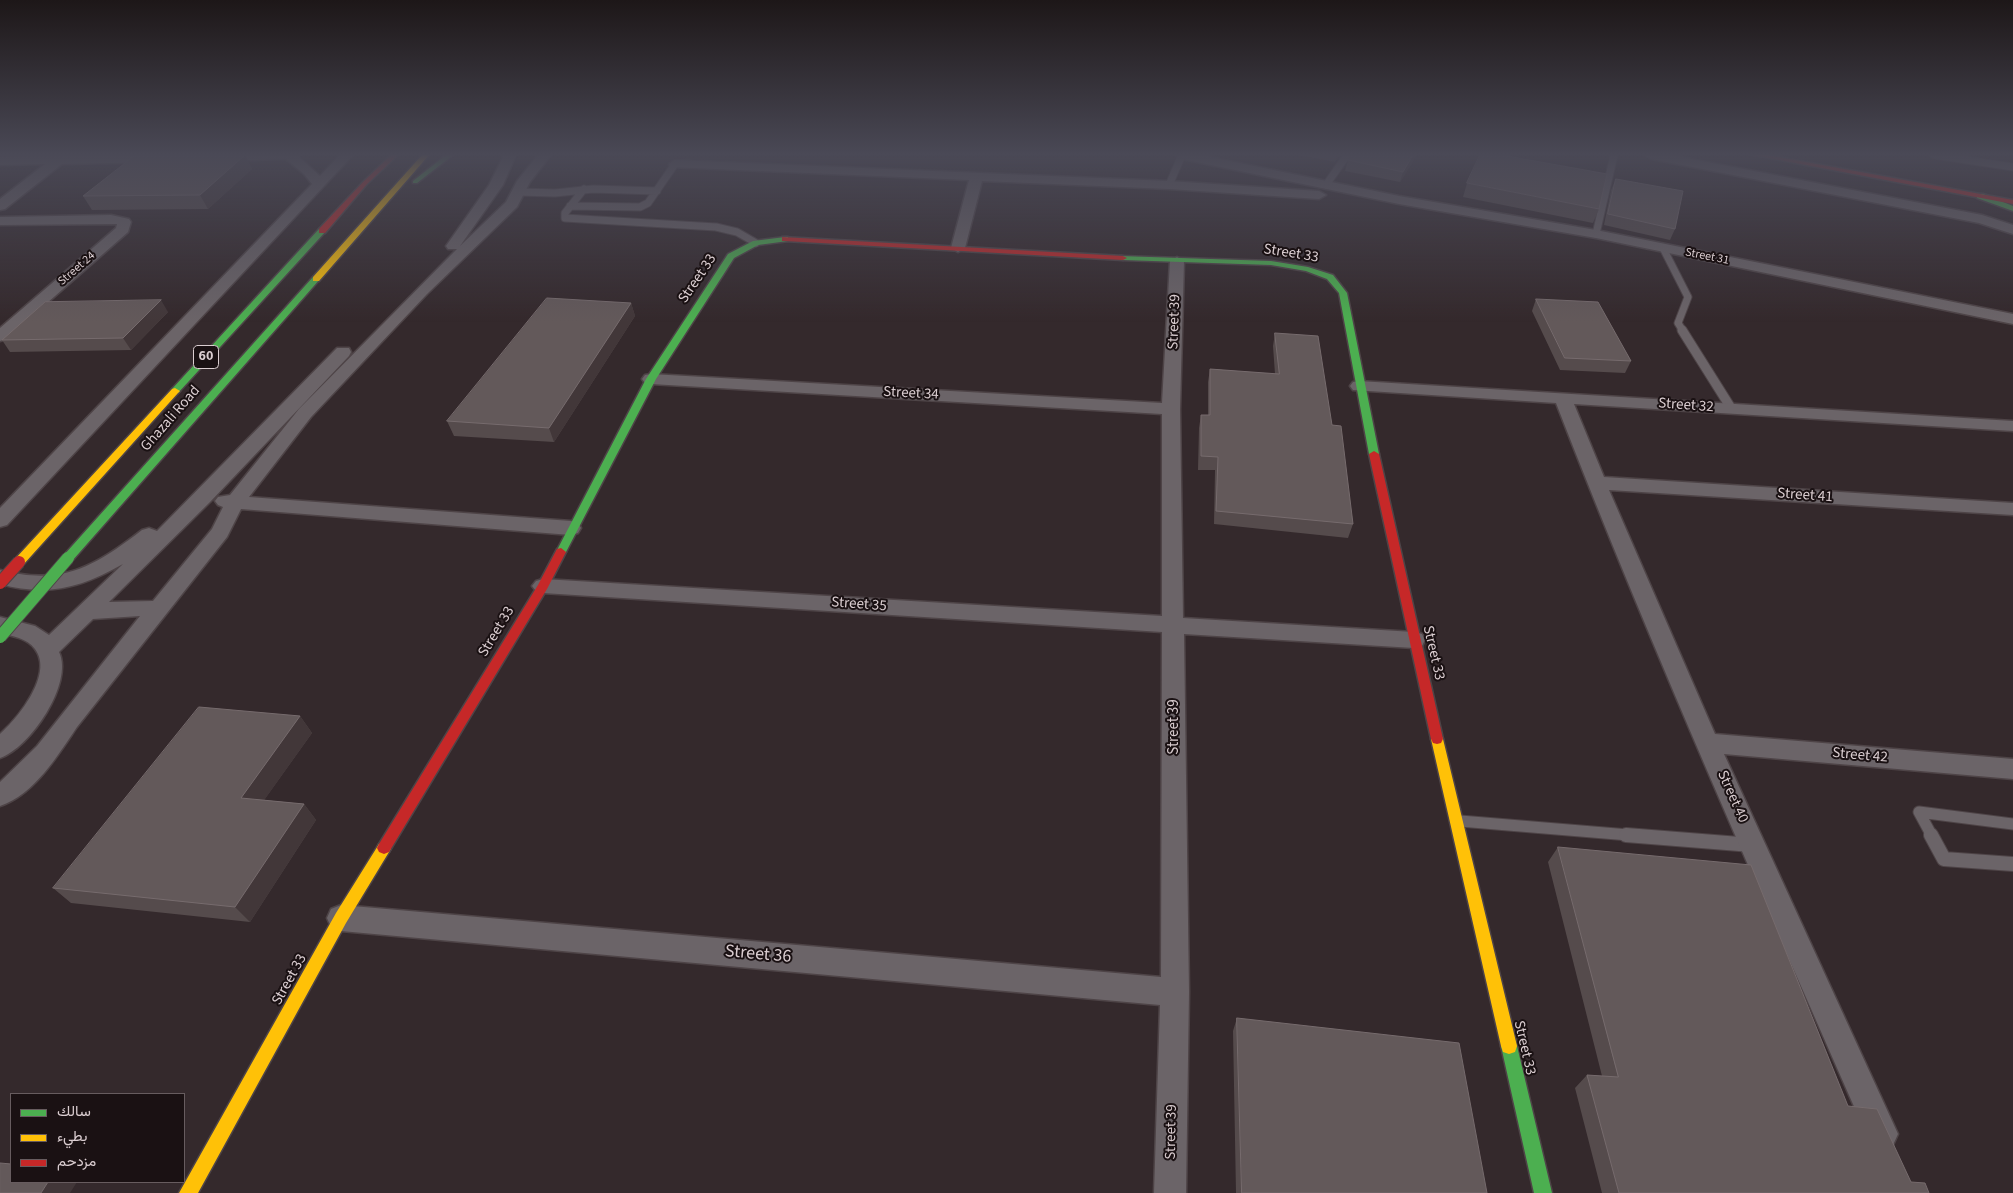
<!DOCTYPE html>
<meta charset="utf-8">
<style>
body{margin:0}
#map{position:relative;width:2013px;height:1193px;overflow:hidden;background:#34292c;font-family:"Source Sans 3",Vazirmatn,sans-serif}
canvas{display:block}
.legend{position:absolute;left:10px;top:1093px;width:175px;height:90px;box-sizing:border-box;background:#1a1113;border:1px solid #675c5f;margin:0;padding:6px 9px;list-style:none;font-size:15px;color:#dacdd0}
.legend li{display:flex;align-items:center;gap:10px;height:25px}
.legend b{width:25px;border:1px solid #675c5f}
</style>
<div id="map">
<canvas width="2013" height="1193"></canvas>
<ul class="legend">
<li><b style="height:6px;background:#4caf50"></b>سالك</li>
<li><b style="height:6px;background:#ffc107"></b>بطيء</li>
<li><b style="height:6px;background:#c62828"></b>مزدحم</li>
</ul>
</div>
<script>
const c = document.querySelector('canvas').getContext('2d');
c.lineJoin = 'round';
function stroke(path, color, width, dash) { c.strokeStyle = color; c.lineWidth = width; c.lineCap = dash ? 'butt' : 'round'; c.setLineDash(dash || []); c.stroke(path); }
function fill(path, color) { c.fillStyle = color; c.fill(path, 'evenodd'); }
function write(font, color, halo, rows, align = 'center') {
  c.font = font + ' "Source Sans 3",sans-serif'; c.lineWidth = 4; c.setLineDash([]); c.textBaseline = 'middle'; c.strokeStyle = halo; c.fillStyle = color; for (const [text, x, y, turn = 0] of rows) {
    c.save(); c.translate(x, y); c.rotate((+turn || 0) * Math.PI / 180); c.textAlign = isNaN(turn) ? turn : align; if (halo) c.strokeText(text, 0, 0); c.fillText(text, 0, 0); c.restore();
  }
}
const laneFar3 = new Path2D(`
 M1934,155L2013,167
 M1169,185L1182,155
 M1326,185L1347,155
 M584,189L565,213V218L716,227L737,232L756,243
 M520,192L555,193L593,189L657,191
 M570,206L640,207L648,203L675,164
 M1596,234L1614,155
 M1663,248L1688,297L1678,323L1683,331`);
const laneFar2 = new Path2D(`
 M1682,330L1731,408`);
const laneFar1 = new Path2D(`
 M1919,812L1932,836
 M1919,812L2013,824
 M1460,821L1641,836`);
const lane = new Path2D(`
 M1626,835L1752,845
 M1931,835L1944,859L2013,864`);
const street = new Path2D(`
 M164,155L166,158L160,162L62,164L5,209L0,210V199L45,164L0,165V157Z
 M213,155H300L299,157L320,176L340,155H353L7,525L0,527V508L312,184L304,174L286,159L218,161L213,160Z
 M504,155H516L503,185L460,246L506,202L517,181L538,155H551L530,182L517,207L427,294L311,417L249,497L571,521L578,523L581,528L578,533L571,535L241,509L227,537L77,727C58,755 34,795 0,806V782L37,746L140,616L93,619L59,652C74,683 30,748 0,758V734C18,718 54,674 35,649C27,638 12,636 0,633V617L35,626L49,635L123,564C81,588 47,597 0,584V570C62,586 94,567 142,530L149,528L157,531L337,348H349L351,352L349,356L210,502L109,602L153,601L212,529L223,507L218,505L215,501L218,497L230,495L299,409L457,249H448L446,246L489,185Z
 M1176,155H1201L1399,196L1596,230L2013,314V324L1596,238L1399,204L1182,159Z
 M1645,155H1671L1982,215L2013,225V234L1979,223L1651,159Z
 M675,160L1169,181L1319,191L1326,195L1319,199L1169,189L982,181L965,248L958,252L951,248L969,180L670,167L669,164Z
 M111,215L129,219L131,222L128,232L6,339L0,341V328L116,228L117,224L0,225V217Z
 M1177,257L1184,261L1180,409L1183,618L1414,632L1422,634L1425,640L1422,646L1414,648L1184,634L1189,992L1186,1193H1154L1160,1005L341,931L331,927L327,918L331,909L341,905L1161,977L1162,632L543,593L536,591L532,586L536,581L543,579L1162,616V414L651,384L645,383L642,379L645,375L651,374L1162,403L1170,261Z
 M1359,381L2013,421V431L1574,404L1604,477L2013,503V515L1609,490L1715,734L2013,759V779L1724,754L1893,1123L1898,1134L1893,1145L1882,1150L1871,1145C1763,899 1653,653 1556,403L1353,390L1350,386L1353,382Z`);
const fast = new Path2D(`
 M446,155H453L417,183H413V181Z
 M1977,194H1983L2013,206V211L1977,198Z
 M319,229L326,231L178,393H172V389Z
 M785,237H788V241L758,245L734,258L656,379L566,552L561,556L557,555L556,552L646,379L728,254L753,241Z
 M1120,256L1271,261L1308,267L1333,275L1347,293L1379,454L1377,456H1371L1369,454L1339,293L1327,279L1306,271L1271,265L1123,260L1119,258Z
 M313,277L320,279L72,561H64L63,558L64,555Z
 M1509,1038L1515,1040L1517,1046L1552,1193H1534L1501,1046L1503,1040Z`);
const slow = new Path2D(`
 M422,155H429L319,281H313V277Z
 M175,388L180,391L178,393L23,565H15L14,562L15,559L172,389Z
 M1437,734L1441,735L1443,739L1517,1046L1515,1052L1509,1054L1503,1052L1501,1046L1431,739L1433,735Z
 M384,842L389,844L391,848L389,852L346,923L198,1193H179L336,913L379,844Z`);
const jam = new Path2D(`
 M391,155H398L367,184L325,233H319V229L363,182Z
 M1753,155H1768L2013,200V204Z
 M782,237L1123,256L1127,258L1123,260L785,241H782Z
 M1374,451L1379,454L1443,739L1441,743L1437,744L1433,743L1431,739L1369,454Z
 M561,548L566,552L547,589L389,852L384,854L379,852L377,848L379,844L538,585L557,549Z`);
const fastBridge = new Path2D(`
 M0,637L68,558`);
const jamBridge = new Path2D(`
 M0,583L19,562`);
const wall = new Path2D(`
 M245,155L252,169L208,209L92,210L83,196Z
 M1298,155H1340L1335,162Z
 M1350,155H1417L1400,182L1345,171L1348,160Z
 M1616,179L1675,229L1670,240L1604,225L1611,190Z
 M1467,183L1599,209L1593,223L1463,197Z
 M1536,299L1631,361L1625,373L1560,370L1532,311Z
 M631,303L635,316L554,442L454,436L447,421Z
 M168,312L131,350L10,352L2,340Z
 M1275,333L1332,425L1353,524L1348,538L1214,524L1215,470H1198L1199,428L1201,415H1208V382L1210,369L1275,374L1273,346Z
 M300,716L312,733L264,800L304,804L316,820L250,922L71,903L53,888Z
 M1558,847L1848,1106L1911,1182L1929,1193H1602L1575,1088L1587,1075L1602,1076L1548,862Z
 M1237,1018L1487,1193H1236L1233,1031Z`);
const shadedWall = new Path2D(`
 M245,155L252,169L208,209L200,195Z
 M1337,155H1340L1335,162Z
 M1413,155H1417L1400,182L1403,172Z
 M161,300L168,312L131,350L123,338Z
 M631,303L635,316L554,442L549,428Z
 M300,716L312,733L255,813L241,798Z
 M304,804L316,820L250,922L235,907Z
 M48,1182H77L70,1193H41Z`);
const building = new Path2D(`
 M245,155L200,195L83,196L134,156Z
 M1350,155H1413L1403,172L1348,160Z
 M1480,155H1502L1607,174L1599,209L1467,183Z
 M1616,179L1683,191L1675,229L1608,214Z
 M547,298L631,303L549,428L447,421Z
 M1536,299L1598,302L1631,361L1565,358Z
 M161,300L123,338L2,340L45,302Z
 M1275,333L1318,336L1332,425L1341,426L1353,524L1216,511L1218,457L1201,456V415H1210V369L1279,374Z
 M199,707L300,716L241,798L304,804L235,907L53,888Z
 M1558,847L1751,865L1848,1106L1877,1109L1911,1182L1925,1183L1929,1193H1619L1587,1075L1618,1077Z
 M1237,1018L1459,1043L1487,1193H1242Z
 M0,1163L11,1164V1182H48L41,1193H0Z`);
const farStreetnames = [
 ["Street 31",1707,257,11],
 ["Street 24",77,269,-41]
];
const shields = [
 [206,357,25]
];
const shieldNames = [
 ["60",206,357]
];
const streetNames = [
 ["Street 33",1291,254,9],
 ["Street 33",698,279,-56],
 ["Street 39",1175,322,-88],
 ["Street 34",911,394,3],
 ["Street 32",1686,406,4],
 ["Ghazali Road",171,419,-49],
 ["Street 41",1805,496,4],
 ["Street 35",859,605,4],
 ["Street 33",497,632,-59],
 ["Street 33",1433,653,77],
 ["Street 39",1175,727,-90],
 ["Street 42",1860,756,5],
 ["Street 40",1732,797,66],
 ["Street 33",290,980,-61],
 ["Street 33",1524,1048,77],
 ["Street 39",1172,1132,-89]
];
const nearStreetnames = [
 ["Street 36",758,955,5]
];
stroke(laneFar3, '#4e4447', 9);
stroke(laneFar2, '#4e4447', 11);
stroke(laneFar1, '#4e4447', 13);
stroke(lane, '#4e4447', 16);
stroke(street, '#4e4447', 3);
stroke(fast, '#4e4447', 3);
stroke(slow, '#4e4447', 3);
stroke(jam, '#4e4447', 3);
stroke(laneFar3, '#6b6468', 7);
stroke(laneFar2, '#6b6468', 9);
stroke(laneFar1, '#6b6468', 11);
stroke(lane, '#6b6468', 14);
fill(street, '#6b6468');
fill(fast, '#4caf50');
fill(slow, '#ffc107');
fill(jam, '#c62828');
stroke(fastBridge, '#4e4447', 14, []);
stroke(jamBridge, '#4e4447', 14, []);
stroke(fastBridge, '#4caf50', 12);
stroke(jamBridge, '#c62828', 12);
fill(wall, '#554b4c');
fill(shadedWall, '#423739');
fill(building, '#63595a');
stroke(building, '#766b6d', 1);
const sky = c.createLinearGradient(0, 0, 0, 322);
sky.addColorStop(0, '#1d1718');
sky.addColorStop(0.48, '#4a4956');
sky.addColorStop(1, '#4a495600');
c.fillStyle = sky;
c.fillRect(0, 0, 2013, 322);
write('12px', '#dacdd0', '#1a1113', farStreetnames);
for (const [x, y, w] of shields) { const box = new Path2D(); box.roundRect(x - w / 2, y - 11.5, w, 23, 4); c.fillStyle = '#1a1113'; c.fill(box); stroke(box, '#dacdd0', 1); }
write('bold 14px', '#dacdd0', null, shieldNames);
write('15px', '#dacdd0', '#1a1113', streetNames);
write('18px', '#dacdd0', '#1a1113', nearStreetnames);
</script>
